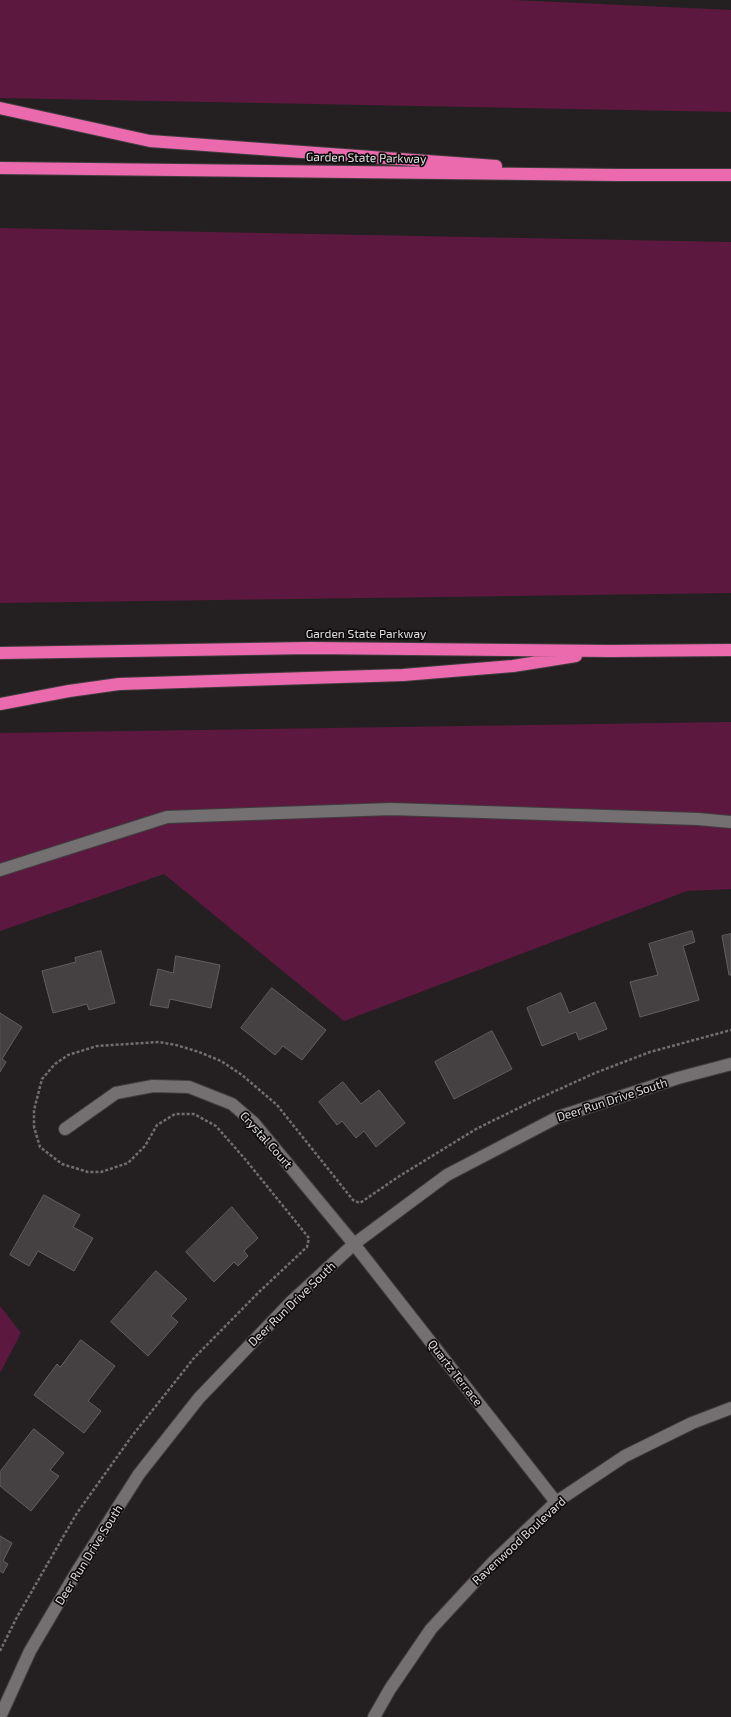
<!DOCTYPE html>
<style>
body{margin:0}
canvas{display:block;background:#242021}
</style>
<canvas width="731" height="1717"></canvas>
<script>
const c = document.querySelector('canvas').getContext('2d');
c.lineJoin = 'round';
function fill(path, color) { c.fillStyle = color; c.fill(path, 'evenodd'); }
function stroke(path, color, width, dash) { c.strokeStyle = color; c.lineWidth = width; c.lineCap = dash ? 'butt' : 'round'; c.setLineDash(dash || []); c.stroke(path); }
function write(font, color, halo, rows, align = 'center') {
  c.font = font + ' "Exo 2",sans-serif'; c.lineWidth = 3.5; c.setLineDash([]); c.textBaseline = 'middle'; c.strokeStyle = halo; c.fillStyle = color; for (const [text, x, y, turn = 0] of rows) {
    c.save(); c.translate(x, y); c.rotate((+turn || 0) * Math.PI / 180); c.textAlign = isNaN(turn) ? turn : align; if (halo) c.strokeText(text, 0, 0); c.fillText(text, 0, 0); c.restore();
  }
}
const green = new Path2D(`
 M0,0H514L731,10V112L0,98Z
 M0,228L731,242V593L0,603Z
 M731,722V889L687,891L344,1021L164,874L0,931V733Z
 M0,1306L21,1333L0,1373Z`);
const building = new Path2D(`
 M692,931L695,942L683,946L699,1000L640,1017L630,982L658,975L649,944Z
 M731,934V975H729L722,936Z
 M101,951L115,1003L89,1010L87,1004L53,1013L42,971L76,962L75,958Z
 M176,956L220,965L211,1008L170,999L168,1008L150,1005L158,969L173,973Z
 M272,988L326,1030L302,1060L283,1046L275,1055L241,1028Z
 M561,993L569,1013L595,1002L607,1029L579,1040L576,1032L542,1046L527,1008Z
 M0,1013L22,1027L2,1059L6,1062L0,1072Z
 M492,1031L512,1069L454,1099L435,1062Z
 M343,1082L361,1104L379,1090L405,1123L376,1147L364,1131L356,1138L342,1121L337,1125L319,1102Z
 M44,1195L80,1215L73,1227L93,1238L74,1271L38,1251L29,1266L10,1255Z
 M232,1207L258,1238L244,1251L248,1256L238,1266L234,1262L214,1282L186,1252Z
 M156,1271L187,1299L171,1316L178,1322L148,1356L111,1322Z
 M81,1340L115,1366L88,1401L101,1411L84,1433L34,1395L57,1364L60,1367Z
 M34,1429L64,1453L50,1470L59,1476L31,1511L0,1486V1472Z
 M0,1536L12,1543L3,1561L8,1564L3,1573L0,1571Z`);
const path = new Path2D(`
 M0,1651L17,1617L63,1537L77,1513L132,1436L194,1358L260,1291L307,1247L309,1238L245,1159L216,1126L194,1114H175L157,1125L145,1146L128,1163L101,1172H88L62,1164L40,1147L34,1127V1110L42,1079L55,1064L68,1055L97,1046L159,1042L176,1045L199,1052L221,1061L242,1075L277,1105L353,1200L360,1203L398,1177L476,1129L531,1102L595,1073L650,1052L731,1030`);
const lane = new Path2D(`
 M0,870L167,817L391,809L698,819L731,822`);
const street = new Path2D(`
 M65,1129L116,1093L153,1086L189,1087L232,1104L254,1123L354,1244L556,1502
 M0,1717L30,1651L76,1573L139,1474L199,1398L291,1302L354,1244L447,1175L558,1117L678,1078L731,1064
 M374,1717L390,1689L431,1629L493,1562L556,1502L625,1456L692,1423L731,1408`);
const highway = new Path2D(`
 M0,108L150,141L496,166
 M0,168L619,175H731
 M0,653L310,648L610,651L731,650
 M0,704L69,691L119,684L403,675L513,666L576,656`);
const streetNames = [
 ["Garden State Parkway",366,158,1],
 ["Garden State Parkway",366,634],
 ["Deer Run Drive South",612,1100,-18],
 ["Crystal Court",266,1140,48],
 ["Deer Run Drive South",292,1304,-44],
 ["Quartz Terrace",455,1373,52],
 ["Ravenwood Boulevard",519,1541,-43],
 ["Deer Run Drive South",89,1555,-58]
];
fill(green, '#5c183f');
fill(building, '#454042');
stroke(building, '#635e60', 1);
stroke(lane, '#403d3e', 14);
stroke(street, '#403d3e', 14);
stroke(highway, '#403d3e', 14);
stroke(path, '#726e6f', 2.5, [3, 2]);
stroke(lane, '#746f71', 12);
stroke(street, '#746f71', 12);
stroke(highway, '#eb6aae', 12);
write('12px', '#e0ddde', '#0c0a0b', streetNames);
</script>
